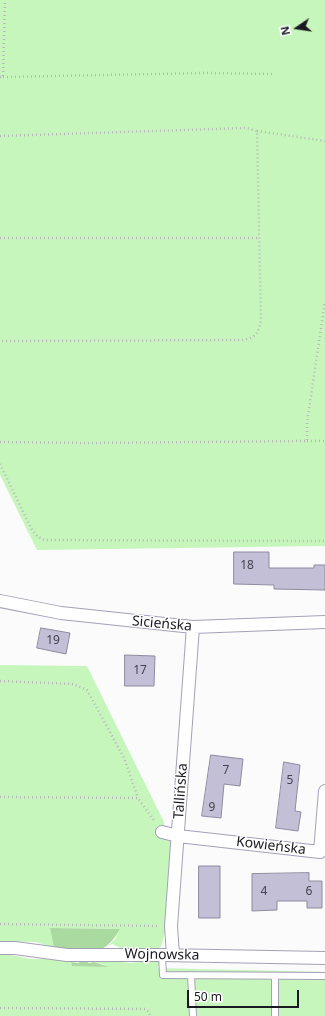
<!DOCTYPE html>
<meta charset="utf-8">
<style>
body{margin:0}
#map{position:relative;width:325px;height:1016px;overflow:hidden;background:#fbfbfb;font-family:"Noto Sans",sans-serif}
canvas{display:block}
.north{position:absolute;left:277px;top:8px;width:40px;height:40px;-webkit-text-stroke:3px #fff;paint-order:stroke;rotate:257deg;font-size:11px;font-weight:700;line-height:16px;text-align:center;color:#1b1a22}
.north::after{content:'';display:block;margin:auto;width:14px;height:18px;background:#1b1a22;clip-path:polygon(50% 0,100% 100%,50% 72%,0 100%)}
.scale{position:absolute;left:187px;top:990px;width:112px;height:18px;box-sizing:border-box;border:2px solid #1b1a22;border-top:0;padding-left:5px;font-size:12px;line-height:14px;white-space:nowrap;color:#1b1a22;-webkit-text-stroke:3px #fff;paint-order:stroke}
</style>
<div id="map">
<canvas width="325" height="1016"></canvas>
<div class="north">N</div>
<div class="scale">50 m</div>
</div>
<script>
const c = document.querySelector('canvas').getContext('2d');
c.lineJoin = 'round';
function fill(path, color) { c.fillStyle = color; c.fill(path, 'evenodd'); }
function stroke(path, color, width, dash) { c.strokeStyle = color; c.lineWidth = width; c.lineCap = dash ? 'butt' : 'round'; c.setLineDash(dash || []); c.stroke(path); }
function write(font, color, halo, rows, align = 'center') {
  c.font = font + ' "Noto Sans",sans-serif'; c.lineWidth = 3; c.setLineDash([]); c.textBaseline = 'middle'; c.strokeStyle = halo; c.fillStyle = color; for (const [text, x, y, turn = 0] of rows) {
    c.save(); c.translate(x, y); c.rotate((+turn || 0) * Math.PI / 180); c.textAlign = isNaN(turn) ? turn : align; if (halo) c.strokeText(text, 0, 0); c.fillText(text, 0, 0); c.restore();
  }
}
const green = new Path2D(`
 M0,0H325V546L37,550L0,475Z
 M0,665L87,666L164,822V837L172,843L168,920L161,947L153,951L125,950L112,944L107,947L115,939L120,929L50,928L54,948L36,942L0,941Z
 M0,953L31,959H58L71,962L72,966L106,965L94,962L97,959L130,963L160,960L158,968L325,972V1016H0Z`);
const forest = new Path2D(`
 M50,928L120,929C103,960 84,953 54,948Z
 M85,959L89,963L94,962L109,967L72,966L71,962L78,963Z`);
const building = new Path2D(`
 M234,552H269V568H314V565H325V590L274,589V585L234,584Z
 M41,628L70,633L66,654L37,648Z
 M125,655L155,656L154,686H125Z
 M211,755L243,759L240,786L224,784L221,818L202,816Z
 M284,762L300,765L295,811L301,812L298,831L276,828Z
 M199,866H220V918H199Z
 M309,873V881H322V908H307V901H277V910L252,911V874Z`);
const path = new Path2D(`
 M0,77H3L5,0
 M3,77L205,73L274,74
 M257,131L325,141
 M0,136L246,128L257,131L261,320C258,334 257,336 244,340L0,341
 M0,238H259
 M307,441H325
 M0,442L88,443L307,441V423L325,301
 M0,464L31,528L37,536L44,540L325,541
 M0,681L73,684L87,690L124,758L138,798
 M0,797L138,798L155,822
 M0,924L159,926
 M0,1008L145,1009L149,1012L150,1016`);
const lane = new Path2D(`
 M162,955L163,975L325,976
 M191,975L193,1016
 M275,1016V976`);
const street = new Path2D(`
 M0,601L61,613L193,627L325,622
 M162,832L178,836L320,852L325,791
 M0,948H15L67,955H162L325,958
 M173,955L171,926L193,627`);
const numberNames = [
 ["18",247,566],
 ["19",53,641],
 ["17",140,671],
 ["7",226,771],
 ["5",290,781],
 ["9",212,808],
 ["4",264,892],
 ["6",309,892]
];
const streetNames = [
 ["Sicieńska",162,624,5],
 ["Tallińska",181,791,-86],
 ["Kowieńska",271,846,7],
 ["Wojnowska",162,955,1]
];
fill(green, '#c7f6bd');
fill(forest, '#aada9f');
fill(building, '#c2bfd6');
stroke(building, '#8e8ba0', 1);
stroke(lane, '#a4a1b7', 8);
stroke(street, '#a4a1b7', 14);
stroke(path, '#b7b7b9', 2.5, [1, 3]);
stroke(lane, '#fff', 6);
stroke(street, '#fff', 12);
write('12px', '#45434f', null, numberNames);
write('14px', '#1b1a22', '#fff', streetNames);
</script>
